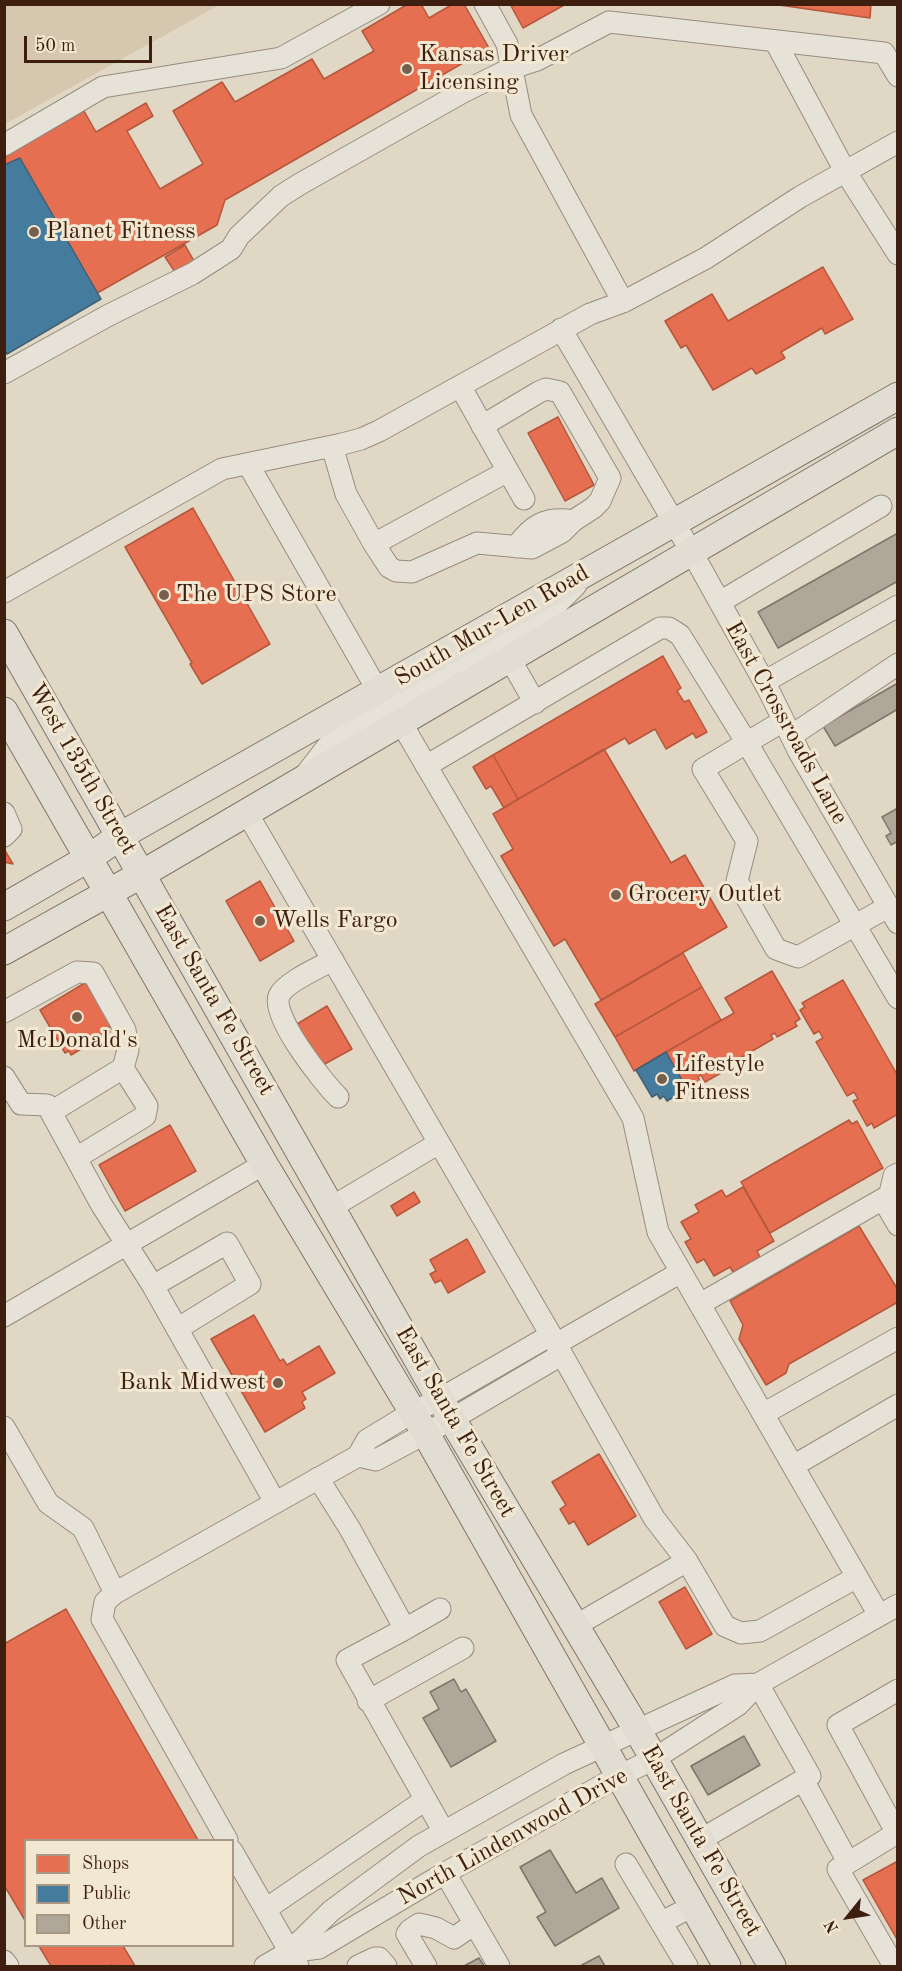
<!DOCTYPE html>
<style>
body{margin:0}
#map{position:relative;width:902px;height:1971px;overflow:hidden;background:#e0d7c4;font-family:"Old Standard TT",serif}
canvas{display:block}
.frame{position:absolute;inset:0;border:6px solid #3e1e0f;pointer-events:none}
.legend{position:absolute;left:24px;top:1839px;width:210px;height:108px;box-sizing:border-box;background:#f2e8d2;border:2px solid #aa9784;margin:0;padding:8px 10px;list-style:none;font-size:18px;color:#3e1e0f}
.legend li{display:flex;align-items:center;gap:12px;height:30px}
.legend b{width:30px;border:2px solid #aa9784}
.north{position:absolute;left:818px;top:1887px;width:60px;height:60px;-webkit-text-stroke:4px #f2e8d2;paint-order:stroke;rotate:240deg;font-size:16px;font-weight:700;line-height:24px;text-align:center;color:#3e1e0f}
.north::after{content:'';display:block;margin:auto;width:21px;height:27px;background:#3e1e0f;clip-path:polygon(50% 0,100% 100%,50% 72%,0 100%)}
.scale{position:absolute;left:24px;top:36px;width:128px;height:27px;box-sizing:border-box;border:3px solid #3e1e0f;border-top:0;padding-left:8px;font-size:18px;line-height:21px;white-space:nowrap;color:#3e1e0f;-webkit-text-stroke:4px #f2e8d2;paint-order:stroke}
</style>
<div id="map">
<canvas width="902" height="1971"></canvas>
<div class="frame"></div>
<ul class="legend">
<li><b style="height:16px;background:#e76f51"></b>Shops</li>
<li><b style="height:16px;background:#457b9d"></b>Public</li>
<li><b style="height:16px;background:#b0a79a"></b>Other</li>
</ul>
<div class="north">N</div>
<div class="scale">50 m</div>
</div>
<script>
const c = document.querySelector('canvas').getContext('2d');
c.lineJoin = 'round';
function fill(path, color) { c.fillStyle = color; c.fill(path, 'evenodd'); }
function stroke(path, color, width, dash) { c.strokeStyle = color; c.lineWidth = width; c.lineCap = dash ? 'butt' : 'round'; c.setLineDash(dash || []); c.stroke(path); }
function write(font, color, halo, rows, align = 'center') {
  c.font = font + ' "Old Standard TT",serif'; c.lineWidth = 6; c.setLineDash([]); c.textBaseline = 'middle'; c.strokeStyle = halo; c.fillStyle = color; for (const [text, x, y, turn = 0] of rows) {
    c.save(); c.translate(x, y); c.rotate((+turn || 0) * Math.PI / 180); c.textAlign = isNaN(turn) ? turn : align; if (halo) c.strokeText(text, 0, 0); c.fillText(text, 0, 0); c.restore();
  }
}
const green = new Path2D(`
 M5,4H219V5L5,124Z`);
const shops = new Path2D(`
 M408,4H421L429,18L453,4H464L489,48L225,200L217,225L4,346V157L84,111L96,132L146,103L153,116L127,131L160,189L203,164L173,111L222,82L235,102L312,59L324,79L374,51L362,31Z
 M510,4H566L523,28Z
 M772,4H871L870,18Z
 M185,245L194,261L175,272L165,257Z
 M823,267L853,319L825,334L822,328L781,352L785,358L756,374L752,368L713,390L686,345L681,348L665,321L712,294L728,321Z
 M558,417L594,485L565,501L528,433Z
 M193,508L270,644L202,684L190,664L192,663L125,547Z
 M663,656L681,688L677,691L684,702L689,700L707,732L696,738L693,733L666,749L655,729L629,744L625,738L518,799L493,755Z
 M604,749L671,863L685,855L727,927L601,1000L565,939L554,946L501,856L513,849L493,814Z
 M493,755L518,799L504,808L491,786L486,789L473,767Z
 M4,849L13,864L4,862Z
 M260,881L294,941L260,961L226,901Z
 M683,953L702,987L615,1037L595,1004Z
 M772,971L800,1019L795,1022L797,1026L777,1037L775,1033L771,1035L773,1039L730,1064L728,1060L724,1062L728,1069L705,1082L701,1075L698,1077L700,1081L687,1089L666,1052L734,1013L725,998Z
 M843,980L898,1076V1114L874,1128L872,1123L867,1126L853,1101L858,1099L854,1092L847,1096L816,1042L823,1038L819,1031L814,1034L800,1010L805,1007L802,1003Z
 M88,981L114,1025L108,1028L110,1032L71,1055L69,1051L65,1053L40,1010Z
 M702,987L721,1020L634,1071L615,1037Z
 M327,1006L352,1049L321,1066L297,1024Z
 M849,1120L852,1124L857,1121L883,1168L770,1233L741,1182Z
 M170,1125L196,1171L125,1211L99,1165Z
 M743,1187L774,1241L757,1251L760,1257L733,1272L730,1267L714,1276L704,1259L697,1263L685,1242L691,1239L681,1222L699,1212L695,1205L722,1190L726,1197Z
 M414,1192L420,1202L397,1216L391,1206Z
 M859,1226L898,1290V1302L789,1364L786,1373L766,1385L739,1339L743,1325L730,1301Z
 M467,1239L485,1272L448,1293L441,1280L435,1283L430,1274L436,1271L430,1260Z
 M254,1315L280,1361L283,1359L287,1365L319,1346L335,1373L302,1392L306,1399L302,1402L305,1408L265,1432L211,1339Z
 M599,1454L636,1516L588,1545L574,1521L569,1524L560,1509L566,1505L552,1482Z
 M685,1587L712,1634L686,1649L659,1602Z
 M66,1609L198,1840H26V1922L4,1885V1644Z
 M898,1861V1941L863,1880Z
 M39,1946H123L135,1966H113L112,1965L108,1966H51Z`);
const public = new Path2D(`
 M20,158L101,299L7,354L4,349V165Z
 M666,1052L687,1089L667,1101L664,1096L660,1099L657,1094L652,1097L636,1070Z`);
const building = new Path2D(`
 M898,533V581L778,648L758,612Z
 M898,683V709L835,746L823,726Z
 M898,808V841L891,845L886,836L891,833L882,817Z
 M454,1679L461,1692L466,1689L496,1741L451,1767L423,1718L439,1709L430,1692Z
 M744,1736L760,1765L708,1795L691,1766Z
 M550,1850L576,1893L602,1878L619,1908L555,1946L537,1917L546,1912L520,1867Z
 M599,1956L605,1966H580Z
 M479,1958L484,1966H464Z`);
const minor = new Path2D(`
 M485,4L507,44L521,115L623,302
 M775,41L845,171L898,254
 M4,145L103,87L281,58L379,4
 M561,329L699,565L768,689L799,752L898,923
 M4,373L109,315L192,274L231,249L239,236L281,196L300,184L463,92L512,68L537,60L609,22L884,53L898,76
 M332,446L346,494L374,544L508,471L460,386
 M248,464L378,691L381,705L372,719L330,743L306,774
 M508,471L524,499
 M374,544L389,567L396,571L412,572L477,543L532,548L562,532L573,521L593,508L600,501L610,478L560,392L546,389L539,392L482,426
 M516,547C532,525 546,516 573,521
 M576,585L544,617L404,699L395,710L410,738L633,1118L658,1232L879,1615
 M4,592L222,469L342,444L361,439L379,431L590,314L623,302L706,258L800,197L898,142
 M720,602L881,506
 M510,659L535,703
 M764,682L898,606
 M783,721L703,769L747,841L737,881L776,949L798,957L888,907
 M791,736L898,664
 M426,766L660,628H669L680,635L747,743L898,998
 M4,813L11,829L4,836
 M247,813L551,1335L654,1518L687,1561L725,1626L741,1633L760,1631L857,1577
 M333,960C320,967 284,983 279,996C271,1017 323,1082 338,1097
 M4,1012L77,972L93,973L125,1030L128,1050L123,1068
 M4,1077L21,1104L47,1105L101,1204L153,1286L275,1502
 M51,1112L123,1068L147,1106L145,1116L76,1158
 M898,1174L894,1176L887,1206L898,1225
 M332,1207L439,1143
 M153,1286L227,1243L250,1284L177,1329
 M700,1304L890,1195
 M4,1316L264,1164
 M556,1344L681,1272
 M763,1414L898,1338
 M4,1427L48,1503L83,1528L115,1593L105,1602L102,1619L227,1840
 M358,1456L376,1460L452,1419L561,1355
 M793,1466L898,1405
 M318,1478L350,1529L405,1629L347,1660L444,1832
 M115,1593L358,1456L367,1440L413,1412L440,1399L551,1335
 M575,1626L687,1561
 M405,1629L440,1609
 M368,1701L463,1648
 M803,1780L848,1862
 M700,1840L810,1776L758,1684
 M232,1851L298,1966
 M626,1864L687,1966
 M445,1873L499,1966
 M266,1909L425,1800
 M662,1922L693,1906
 M289,1952L319,1948L445,1873L619,1776L654,1759L738,1705L758,1684L898,1605
 M4,1961L8,1966
 M265,1966L289,1952L331,1911L419,1846L564,1764L735,1685L758,1684
 M358,1966L375,1958H379L386,1966
 M426,1966L407,1934L410,1930L419,1924L436,1928L454,1938L474,1924
 M894,1966L838,1869L892,1836L894,1828L838,1725L898,1690`);
const major = new Path2D(`
 M4,633L440,1399L638,1731L772,1966
 M4,711L264,1164L426,1434L727,1966
 M4,907L89,858L120,836L898,396
 M4,951L142,874L898,431`);
const markers = [
 [407,69,6,"#775f4e"],
 [34,232,6,"#775f4e"],
 [164,595,6,"#775f4e"],
 [616,895,6,"#775f4e"],
 [260,921,6,"#775f4e"],
 [77,1017,6,"#775f4e"],
 [662,1079,6,"#775f4e"],
 [278,1383,6,"#775f4e"]
];
const poiNames = [
 ["Kansas Driver",419,55],
 ["Licensing",419,83],
 ["Planet Fitness",46,232],
 ["The UPS Store",176,595],
 ["Grocery Outlet",628,895],
 ["Wells Fargo",272,921],
 ["McDonald's",77,1041,"center"],
 ["Lifestyle",674,1065],
 ["Fitness",674,1093],
 ["Bank Midwest",266,1383,"right"]
];
const streetNames = [
 ["South Mur-Len Road",492,626,-30],
 ["East Crossroads Lane",786,723,61],
 ["West 135th Street",82,769,60],
 ["East Santa Fe Street",214,1000,60],
 ["East Santa Fe Street",455,1422,60],
 ["North Lindenwood Drive",513,1837,-29],
 ["East Santa Fe Street",701,1841,60]
];
fill(green, '#d6c8ae');
fill(shops, '#e76f51');
stroke(shops, '#b4573d', 1.5);
fill(public, '#457b9d');
stroke(public, '#435f72', 1.5);
fill(building, '#b0a79a');
stroke(building, '#7f7569', 1.5);
stroke(minor, '#968d80', 23);
stroke(major, '#7f7569', 29);
stroke(minor, '#e7e2d8', 21);
stroke(major, '#e2ddd2', 27);
for (const [x, y, r, color] of markers) { const dot = new Path2D(); dot.arc(x, y, r, 0, 2 * Math.PI); c.fillStyle = color; c.fill(dot); stroke(dot, '#f2e8d2', 2); }
write('24px', '#3e1e0f', '#f2e8d2', poiNames, 'left');
write('24px', '#3e1e0f', '#f2e8d2', streetNames);
</script>
